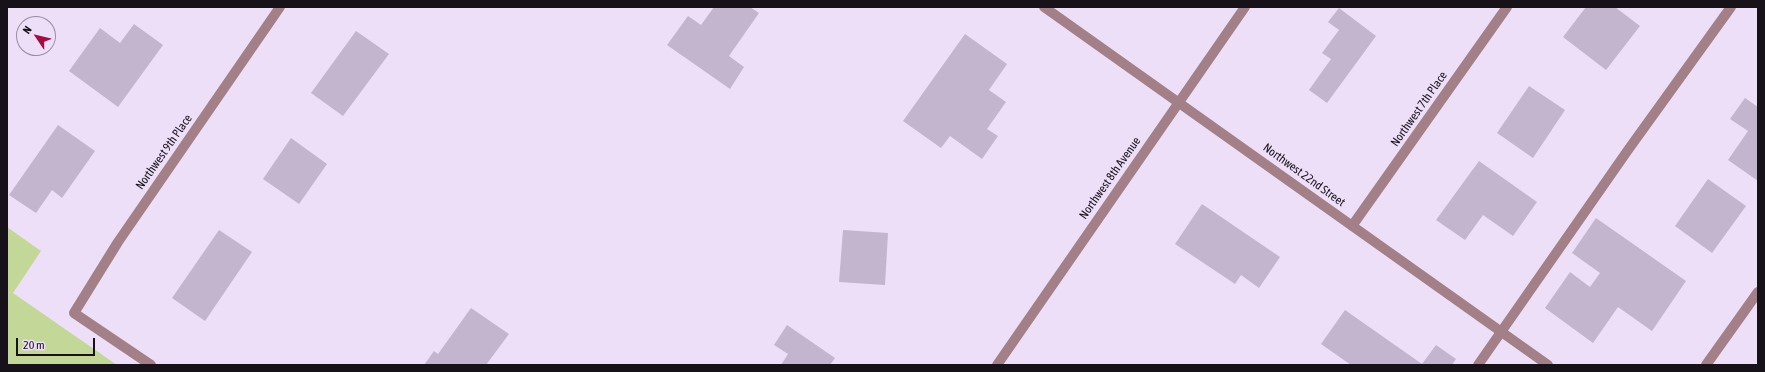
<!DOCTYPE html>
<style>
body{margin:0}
#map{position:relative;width:1765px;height:372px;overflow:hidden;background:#eedff9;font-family:"Asap Condensed",sans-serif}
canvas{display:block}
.frame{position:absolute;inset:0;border:8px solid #17121a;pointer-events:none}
.north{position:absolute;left:16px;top:16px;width:40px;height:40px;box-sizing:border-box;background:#eedff9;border:1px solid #988da0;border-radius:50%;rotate:305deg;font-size:11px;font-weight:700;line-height:16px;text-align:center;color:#17121a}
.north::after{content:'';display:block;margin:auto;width:14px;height:18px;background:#a50c43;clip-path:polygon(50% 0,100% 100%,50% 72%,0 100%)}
.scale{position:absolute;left:16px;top:338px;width:79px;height:18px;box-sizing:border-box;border:2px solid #17121a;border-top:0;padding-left:5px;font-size:12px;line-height:14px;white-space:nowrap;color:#17121a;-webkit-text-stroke:3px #eedff9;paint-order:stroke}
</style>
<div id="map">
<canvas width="1765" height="372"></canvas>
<div class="frame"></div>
<div class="north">N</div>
<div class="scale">20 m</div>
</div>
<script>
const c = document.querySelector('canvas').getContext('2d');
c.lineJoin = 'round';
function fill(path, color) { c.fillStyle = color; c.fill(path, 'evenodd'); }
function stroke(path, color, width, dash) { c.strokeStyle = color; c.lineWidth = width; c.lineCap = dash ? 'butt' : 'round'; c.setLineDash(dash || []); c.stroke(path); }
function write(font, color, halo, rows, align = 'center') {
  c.font = font + ' "Asap Condensed",sans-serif'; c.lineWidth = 3.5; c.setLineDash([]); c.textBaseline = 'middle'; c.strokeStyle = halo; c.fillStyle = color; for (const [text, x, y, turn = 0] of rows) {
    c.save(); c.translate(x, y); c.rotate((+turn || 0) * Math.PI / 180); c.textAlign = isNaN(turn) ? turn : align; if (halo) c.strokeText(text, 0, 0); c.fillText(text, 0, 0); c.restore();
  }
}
const green = new Path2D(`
 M7,227L41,251L13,293L117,365H7Z`);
const building = new Path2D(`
 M714,7H750L759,13L729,56L744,67L730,89L667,45L688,16L701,25Z
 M1586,7H1615L1640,26L1606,70L1563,37Z
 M1339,8L1376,36L1327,103L1309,90L1331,59L1322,53L1339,30L1328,22Z
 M134,24L163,45L118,107L69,71L100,28L120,43Z
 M356,31L389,54L343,116L311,93Z
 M965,34L1007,64L989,90L1006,102L987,129L998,136L982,159L950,136L941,148L903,121Z
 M1529,86L1565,110L1533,158L1497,133Z
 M1745,98L1758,107V181L1728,160L1748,131L1730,119Z
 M58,125L95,151L62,198L52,190L36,213L9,195Z
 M291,138L327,164L299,204L263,179Z
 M1479,161L1537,202L1513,236L1483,215L1465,240L1436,220Z
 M1708,179L1746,206L1712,253L1675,226Z
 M1202,204L1280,257L1259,288L1241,275L1235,284L1175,244Z
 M1596,218L1686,281L1652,331L1618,307L1593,343L1545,308L1570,272L1590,287L1600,273L1572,253Z
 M219,230L252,252L205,321L172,298Z
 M843,230L888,233L885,285L839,282Z
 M471,308L509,334L486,365H424L434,351L438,354Z
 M1345,310L1422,364L1436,345L1456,359L1452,365H1351L1321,344Z
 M787,325L835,358L830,365H781L788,354L774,345Z`);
const minor = new Path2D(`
 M1044,7L1548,365
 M1352,226L1507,7
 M151,365L74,313L118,242L280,7
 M997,365L1245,7
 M1478,365L1628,150L1731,7
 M1706,365L1758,292`);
const streetNames = [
 ["Northwest 7th Place",1419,109,-55],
 ["Northwest 9th Place",164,152,-55],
 ["Northwest 22nd Street",1304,175,36],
 ["Northwest 8th Avenue",1110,178,-55]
];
fill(green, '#c2d798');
fill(building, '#c3b5ce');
stroke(minor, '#a38087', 10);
write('12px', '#17121a', '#eedff9', streetNames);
</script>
